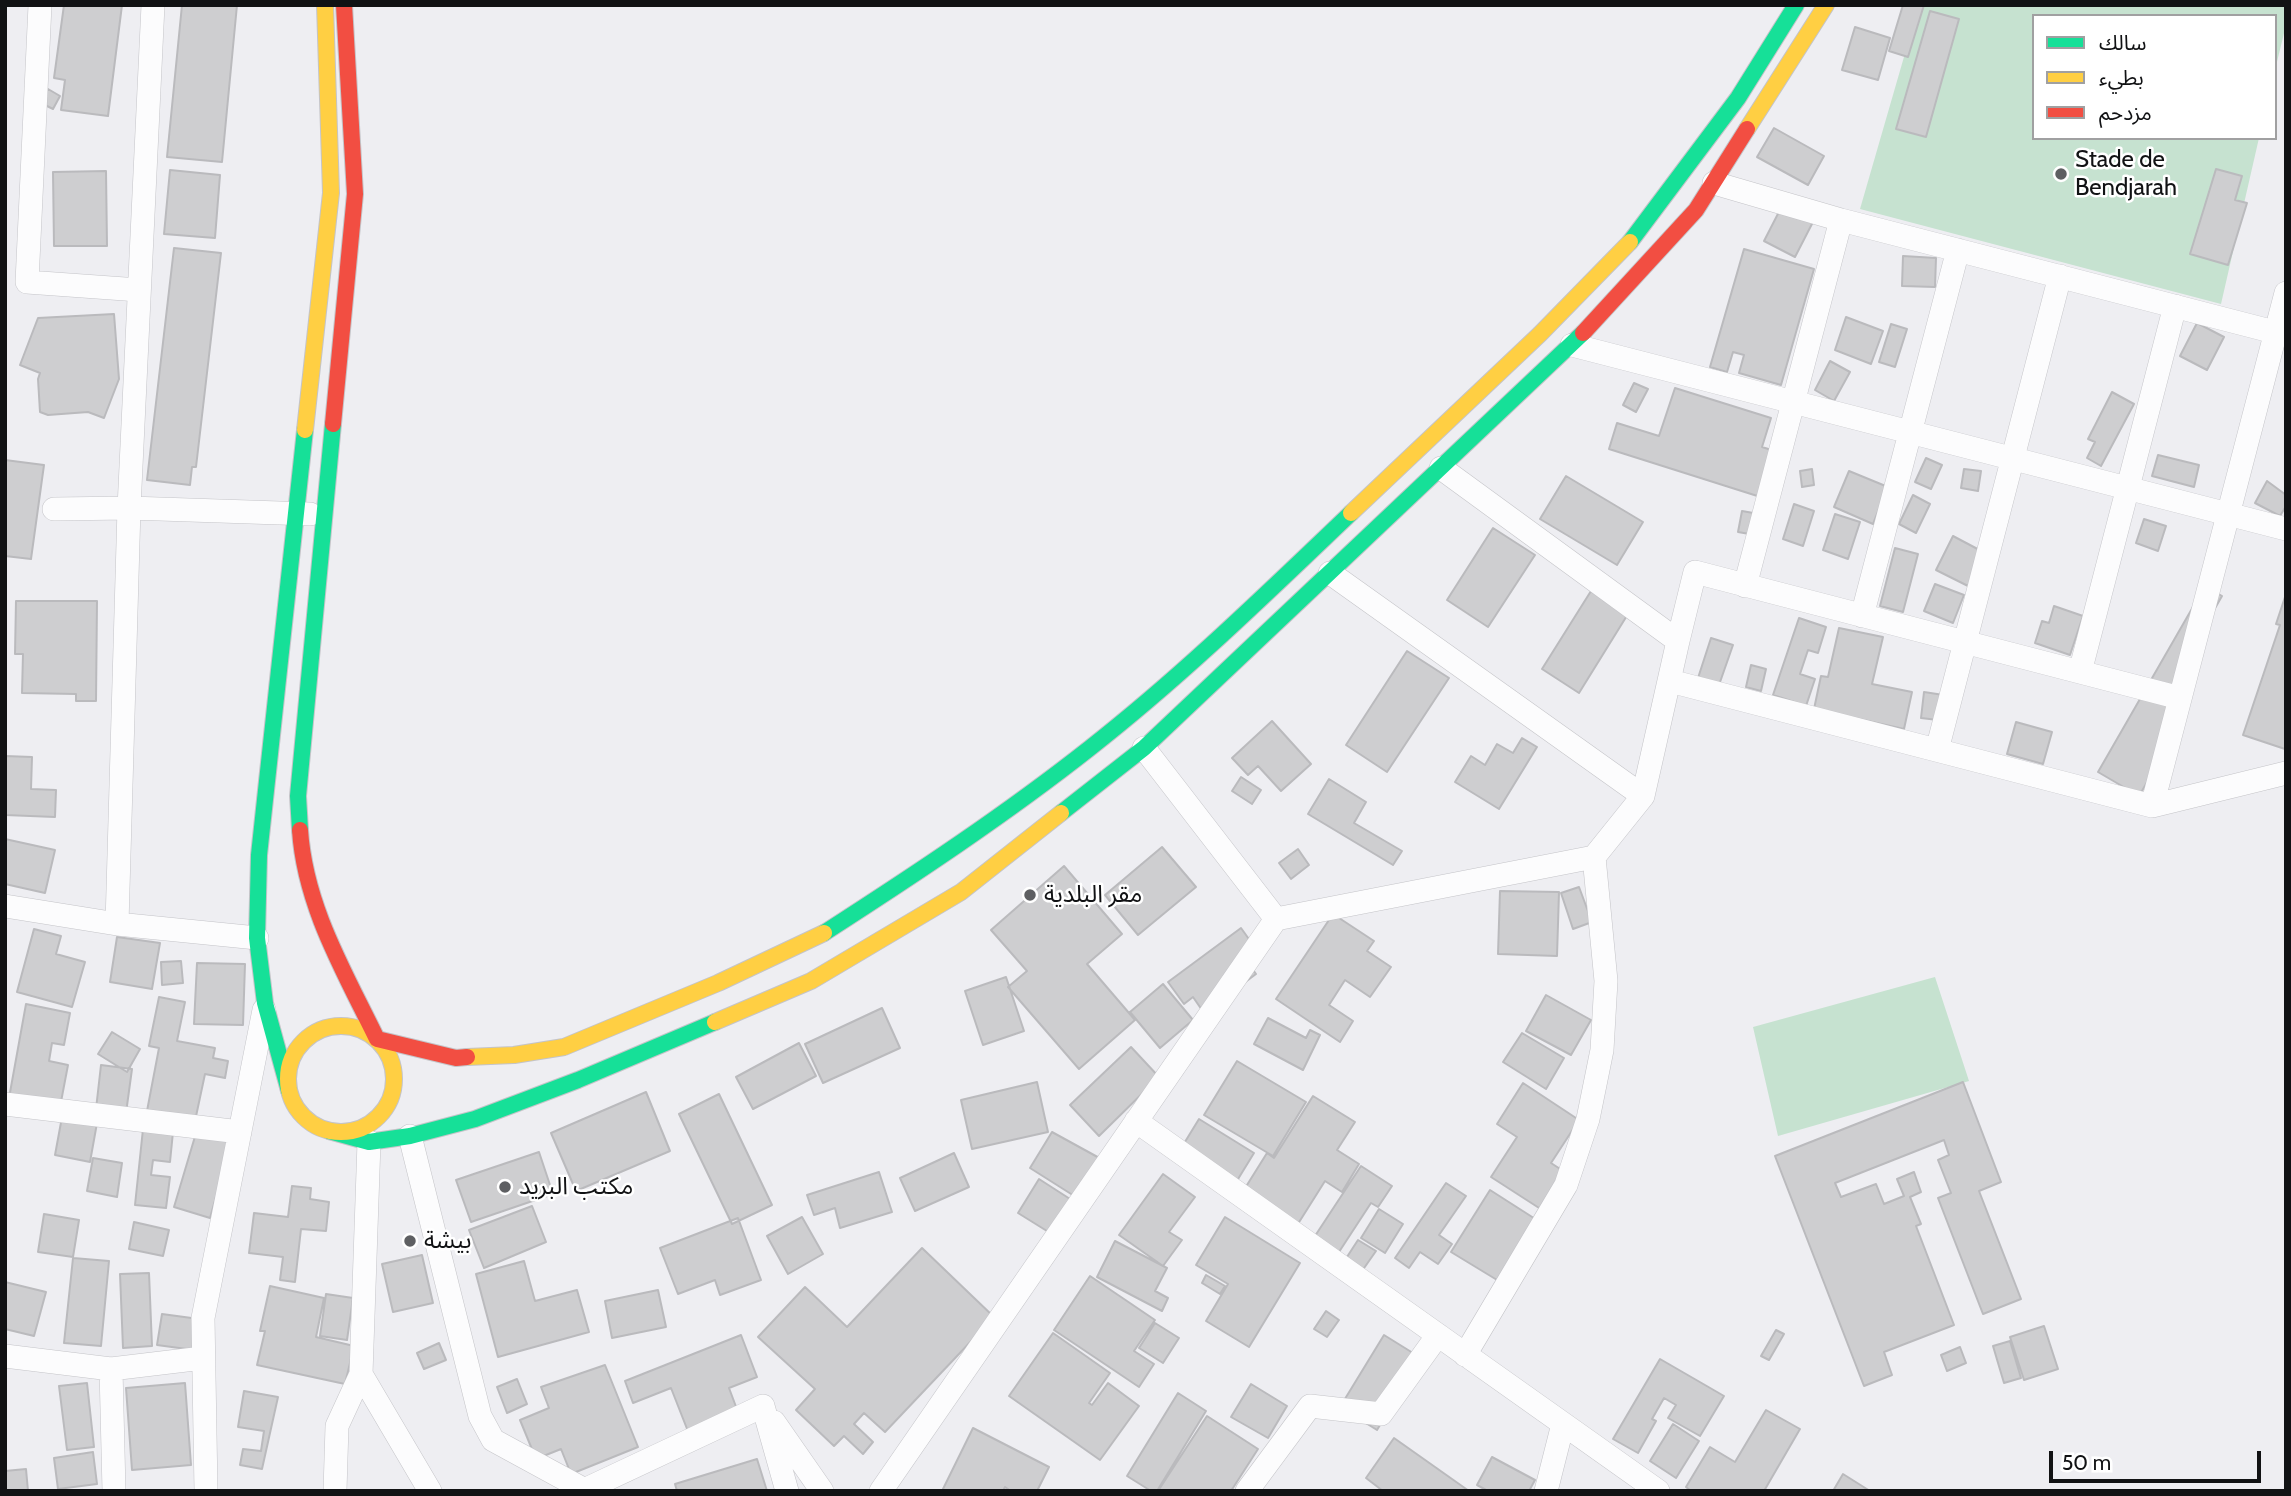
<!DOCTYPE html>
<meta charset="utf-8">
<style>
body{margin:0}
#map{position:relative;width:2291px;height:1496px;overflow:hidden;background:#eeeef2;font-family:Cabin,"Noto Sans Arabic",sans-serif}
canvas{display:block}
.frame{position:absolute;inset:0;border:7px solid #111214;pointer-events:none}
.legend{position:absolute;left:2032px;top:14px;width:245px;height:126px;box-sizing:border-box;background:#fff;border:2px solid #a0a0a1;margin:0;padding:9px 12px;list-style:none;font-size:21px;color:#111214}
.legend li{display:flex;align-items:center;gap:14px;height:35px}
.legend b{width:35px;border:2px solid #a0a0a1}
.scale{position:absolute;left:2049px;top:1451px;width:212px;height:32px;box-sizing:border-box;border:4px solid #111214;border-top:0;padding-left:9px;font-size:21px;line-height:24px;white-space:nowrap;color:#111214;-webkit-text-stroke:5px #fff;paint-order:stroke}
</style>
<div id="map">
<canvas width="2291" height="1496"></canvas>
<div class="frame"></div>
<ul class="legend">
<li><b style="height:9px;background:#16e098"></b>سالك</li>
<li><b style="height:9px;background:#ffcf43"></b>بطيء</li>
<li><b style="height:9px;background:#f24e42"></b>مزدحم</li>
</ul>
<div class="scale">50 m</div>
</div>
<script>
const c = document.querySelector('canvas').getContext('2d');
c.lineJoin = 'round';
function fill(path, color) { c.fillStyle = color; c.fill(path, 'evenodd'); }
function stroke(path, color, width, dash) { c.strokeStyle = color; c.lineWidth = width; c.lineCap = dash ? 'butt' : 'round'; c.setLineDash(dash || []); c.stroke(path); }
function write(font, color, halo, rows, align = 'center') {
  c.font = font + ' Cabin,"Noto Sans Arabic",sans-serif'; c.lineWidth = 5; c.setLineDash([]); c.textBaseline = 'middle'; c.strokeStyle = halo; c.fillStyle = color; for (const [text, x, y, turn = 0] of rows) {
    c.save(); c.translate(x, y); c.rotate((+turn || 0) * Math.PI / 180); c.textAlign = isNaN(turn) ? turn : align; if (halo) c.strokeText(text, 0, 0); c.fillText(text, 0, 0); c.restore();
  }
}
const green = new Path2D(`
 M1919,5H2286V25L2275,70V16H2034V138H2259L2221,304L1860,209Z
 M1935,977L1969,1081L1778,1136L1753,1027Z`);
const building = new Path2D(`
 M64,5H122L108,116L61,110L65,80L54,78Z
 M182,5H237L222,162L167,157Z
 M1903,5H1924L1908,57L1889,51Z
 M1930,11L1959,19L1926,137L1896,129Z
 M1855,27L1890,38L1878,80L1842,70Z
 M48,89L60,96L53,109L41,103Z
 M1774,128L1824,156L1808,185L1757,157Z
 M2216,169L2242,176L2235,200L2247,203L2228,265L2190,254Z
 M170,170L220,175L215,238L164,234Z
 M106,171L107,246H54L53,172Z
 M1783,204L1814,220L1795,257L1764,241Z
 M174,248L221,253L196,467H192L190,485L147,480Z
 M1744,249L1814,269L1781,385L1739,373L1744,355L1733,352L1727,372L1710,367Z
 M1903,256L1936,258L1935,287L1902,286Z
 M114,314L119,379L104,418L88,412L48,415L40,412L38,379L40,373L20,365L38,318Z
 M1846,317L1883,331L1871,364L1835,350Z
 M2197,323L2224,337L2207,370L2180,356Z
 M1891,324L1907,329L1895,367L1879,362Z
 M1830,361L1850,372L1834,401L1815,390Z
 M1634,383L1648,389L1636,412L1623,405Z
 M1675,388L1771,418L1762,447L1784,454L1770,500L1609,449L1617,423L1659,436Z
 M2112,392L2134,404L2101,466L2087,458L2095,442L2088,439Z
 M2158,455L2199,465L2194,487L2152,476Z
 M1926,458L1942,465L1931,489L1915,482Z
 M5,460L44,465L31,559L5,556Z
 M1812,469L1814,485L1802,487L1800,471Z
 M1964,469L1981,471L1978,491L1961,488Z
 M1849,471L1888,487L1873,524L1834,507Z
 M1566,476L1643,522L1617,565L1540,519Z
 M2267,481L2286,495V506L2280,516L2255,503Z
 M1913,495L1930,504L1916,533L1899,524Z
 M1794,504L1814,511L1803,546L1783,539Z
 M1742,511L1759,514L1755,535L1738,532Z
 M1835,514L1860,522L1848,559L1823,550Z
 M2144,519L2166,526L2158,551L2136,543Z
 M1493,528L1535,555L1488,627L1447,600Z
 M1953,536L1987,554L1970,587L1936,570Z
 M1895,548L1918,554L1903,612L1880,606Z
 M1935,584L1964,595L1953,623L1924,611Z
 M2205,586L2222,596L2173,682L2185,717L2139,796L2098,772Z
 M1591,591L1628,614L1579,693L1542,669Z
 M2286,594V748L2285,749L2243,735L2280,625L2276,624Z
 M16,601H97L96,701H76V694L22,693L23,654H15Z
 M2054,606L2083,616L2070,655L2035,643L2042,621L2049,623Z
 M1799,618L1826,627L1818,653L1808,650L1800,674L1815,679L1806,706L1773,695Z
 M1839,628L1883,637L1872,684L1912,692L1904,729L1814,709L1821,676L1828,677Z
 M1711,638L1733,645L1719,685L1698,678Z
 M1407,651L1449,678L1387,772L1346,745Z
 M1751,665L1766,669L1761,691L1746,687Z
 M1924,692L1950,696L1946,721L1921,718Z
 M1272,721L1311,764L1281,791L1258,766L1248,775L1232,758Z
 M2016,722L2052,732L2043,764L2007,754Z
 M1522,738L1537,747L1499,809L1455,782L1471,756L1485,765L1497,744L1513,753Z
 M5,756L32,757L31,789L56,790L55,817L5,815Z
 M1241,777L1261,790L1252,804L1232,791Z
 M1329,779L1366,802L1354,823L1402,851L1393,865L1308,814Z
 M5,839L55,850L45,893L5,884Z
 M1162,847L1196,887L1138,935L1105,895Z
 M1298,849L1309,865L1291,879L1279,863Z
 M1064,866L1122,934L1087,964L1135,1020L1079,1069L1008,987L1027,971L991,930Z
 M1579,887L1592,922L1573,929L1561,893Z
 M1500,891L1559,892L1557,956L1498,954Z
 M1333,914L1374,941L1367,951L1391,967L1370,997L1345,980L1329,1005L1353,1021L1340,1042L1276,999Z
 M1241,928L1256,949L1244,957L1256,974L1204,1013L1193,997L1184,1004L1168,982Z
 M34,929L61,936L56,954L85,962L72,1007L17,992Z
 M117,937L160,943L152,989L110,982Z
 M181,961L183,983L162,985L161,962Z
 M197,963L245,964L243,1025L194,1024Z
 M1006,977L1024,1031L983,1045L965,991Z
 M1163,984L1193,1020L1160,1048L1130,1012Z
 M1546,995L1591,1020L1571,1055L1526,1031Z
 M159,997L185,1002L177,1041L215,1048L213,1058L228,1061L225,1078L205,1074L195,1121L147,1111L159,1048L149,1046Z
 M26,1004L70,1013L64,1045L52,1043L49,1061L68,1065L60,1107L9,1098Z
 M882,1008L900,1048L823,1083L805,1044Z
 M1268,1018L1306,1038L1310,1030L1320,1035L1303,1070L1254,1044Z
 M112,1032L140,1049L127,1072L98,1054Z
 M1522,1033L1564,1058L1546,1089L1503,1062Z
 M799,1043L816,1076L753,1109L736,1077Z
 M1131,1047L1159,1077L1099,1136L1070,1105Z
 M1237,1061L1306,1102L1273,1156L1204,1115Z
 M101,1065L132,1069L126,1113L96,1109Z
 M1037,1082L1048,1132L972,1149L961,1100Z
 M1963,1082L2001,1182L1979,1191L2021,1299L1983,1314L1938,1198L1951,1193L1938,1160L1949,1155L1944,1140L1835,1183L1841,1197L1876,1184L1884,1204L1904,1196L1897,1179L1914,1172L1921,1192L1910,1197L1921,1224L1916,1226L1954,1325L1884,1352L1892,1375L1864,1386L1775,1156Z
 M1523,1083L1579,1120L1551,1163L1577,1180L1553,1217L1491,1177L1517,1137L1497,1124Z
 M646,1092L670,1151L576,1191L551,1133Z
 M719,1094L772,1205L732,1224L679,1114Z
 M1313,1096L1355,1122L1337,1150L1359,1164L1342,1192L1325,1181L1296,1227L1242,1193L1267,1153L1274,1158Z
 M62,1117L97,1123L90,1162L55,1155Z
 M1199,1119L1254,1153L1235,1184L1180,1150Z
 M199,1123L234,1134L210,1218L174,1207Z
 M143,1129L173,1132L170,1162L153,1160L151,1175L170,1177L166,1208L135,1205Z
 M1052,1132L1103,1160L1079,1199L1030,1168Z
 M539,1152L553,1194L471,1222L456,1180Z
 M954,1153L969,1187L915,1211L900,1178Z
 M93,1158L122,1163L117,1197L87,1191Z
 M1361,1166L1392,1186L1378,1207L1371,1203L1337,1255L1313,1239Z
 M879,1172L892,1212L840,1228L835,1208L814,1215L807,1195Z
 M1163,1174L1195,1197L1169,1232L1182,1240L1163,1266L1119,1235Z
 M1039,1179L1084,1208L1063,1241L1018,1213Z
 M1446,1183L1466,1196L1439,1235L1452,1244L1438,1264L1420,1252L1409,1268L1395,1258Z
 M292,1186L311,1188L310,1199L329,1202L326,1231L301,1229L295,1282L280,1280L283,1257L249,1253L254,1213L288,1217Z
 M1490,1190L1540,1222L1502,1283L1451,1252Z
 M532,1206L546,1242L484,1268L469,1230Z
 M1379,1209L1403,1224L1385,1253L1361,1238Z
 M44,1214L79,1220L73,1257L38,1252Z
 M802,1217L823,1254L788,1274L767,1236Z
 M1225,1217L1300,1263L1249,1347L1206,1321L1228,1284L1196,1265Z
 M738,1218L761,1280L720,1295L715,1280L678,1294L660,1248Z
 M134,1222L169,1230L163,1256L129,1249Z
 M1358,1240L1376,1251L1362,1271L1345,1260Z
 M1115,1241L1167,1268L1155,1291L1168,1298L1162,1311L1097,1277Z
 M922,1248L994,1317L885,1432L864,1413L854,1424L873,1442L863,1454L844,1436L834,1446L796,1410L815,1389L758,1337L805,1287L847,1327Z
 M422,1255L433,1303L393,1312L382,1264Z
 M73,1258L109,1261L101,1346L64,1343Z
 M524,1261L535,1301L577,1290L589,1332L498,1357L476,1274Z
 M149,1273L152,1346L123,1348L120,1274Z
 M1206,1275L1225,1286L1220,1294L1202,1283Z
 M1090,1276L1155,1320L1134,1351L1154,1364L1139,1387L1054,1330Z
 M5,1282L46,1292L34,1336L5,1329Z
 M270,1286L324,1298L316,1337L354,1346L345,1384L257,1365L265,1331H260Z
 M658,1290L666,1327L612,1338L605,1301Z
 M326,1294L353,1298L347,1340L320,1336Z
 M1326,1311L1339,1320L1327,1337L1314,1329Z
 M162,1314L199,1319L194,1350L157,1345Z
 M1155,1323L1179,1338L1163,1363L1139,1348Z
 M2044,1326L2058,1369L2024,1380L2010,1337Z
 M1776,1330L1784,1334L1769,1360L1761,1356Z
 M1053,1333L1110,1373L1089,1403L1092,1405L1108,1383L1139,1406L1100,1460L1009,1396Z
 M741,1335L757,1377L729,1388L741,1420L691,1439L671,1388L633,1403L625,1381Z
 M1384,1335L1421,1358L1377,1430L1340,1407Z
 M2010,1341L2021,1378L2004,1383L1993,1346Z
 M439,1343L446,1360L424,1369L417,1353Z
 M1960,1347L1966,1363L1947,1371L1941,1355Z
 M1660,1359L1724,1396L1700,1436L1668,1418L1676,1405L1664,1398L1652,1419L1656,1421L1638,1453L1613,1439Z
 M605,1365L638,1447L571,1474L561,1449L536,1459L520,1420L549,1408L541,1387Z
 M517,1379L527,1404L507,1413L497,1387Z
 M87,1383L94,1447L67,1450L59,1386Z
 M185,1383L191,1465L132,1470L126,1388Z
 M1251,1384L1287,1406L1268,1438L1231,1417Z
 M244,1391L278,1397L262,1469L240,1465L243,1449L261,1451L264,1431L238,1427Z
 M1178,1393L1206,1411L1157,1491H1151L1127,1476Z
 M1766,1410L1800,1429L1764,1491H1691L1686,1487L1710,1447L1735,1462Z
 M1207,1416L1258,1449L1231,1491H1158Z
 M1673,1424L1699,1441L1676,1478L1650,1461Z
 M973,1428L1049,1467L1037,1491H1011L1005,1487L1003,1491H942Z
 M1394,1438L1469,1491H1383L1366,1478Z
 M93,1452L97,1484L58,1489L54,1458Z
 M1492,1457L1535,1480L1529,1491H1488L1477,1485Z
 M757,1459L767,1491H677L675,1484Z
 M26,1469L28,1491H5V1471Z
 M1843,1474L1870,1491H1833Z`);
const street = new Path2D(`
 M40,5L27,282L139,290
 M153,5L129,508L117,924L257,938
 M1714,183L1841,220L2286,335
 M1572,345L2286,529
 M1441,468L1678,641L1643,796
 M54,509L129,508L310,514
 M1745,586L1841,220
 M1862,616L1958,250
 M1678,641L1695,572L2180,698
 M2080,672L2175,306
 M1670,681L2152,806L2286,773
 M1937,750L2060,276
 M2152,806L2286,293
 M5,906L117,924
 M1276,919L1594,857L1643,796L1330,573
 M5,1104L240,1132
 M1136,1121L1658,1491
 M410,1136L480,1416L493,1440L585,1490
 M1465,1355L1566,1185L1588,1119L1602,1050L1606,981L1594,857
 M5,1356L111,1369
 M361,1374L430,1491
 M774,1422L822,1491
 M114,1491L111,1369L203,1358
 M206,1491L203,1318L264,1010
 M335,1491L337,1426L361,1374L369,1142
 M582,1491L763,1406L787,1491
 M881,1491L1276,919L1144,748
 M1247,1491L1310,1406L1381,1414L1438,1335
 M1546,1491L1563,1424`);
const fast = new Path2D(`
 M1630,242L1738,98L1796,5
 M1061,813L1144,748L1583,333
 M300,830L298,796L333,424
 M824,933C914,875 1005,815 1090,748C1182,676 1266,594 1351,513
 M289,1091L265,1003L257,938L259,855L305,430
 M329,1131L369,1142L410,1136L475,1119L578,1080L715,1022`);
const slow = new Path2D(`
 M1747,129L1826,5
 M305,430L331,193L325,5
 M1351,513L1540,334L1630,242
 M715,1022L811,981L961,892L1061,813
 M288 1079a53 53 0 1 1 106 0a53 53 0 1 1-106 0Z
 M467,1057L514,1055L564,1047L718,983L824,933`);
const jam = new Path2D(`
 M1583,333L1696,210L1747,129
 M333,424L355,194L344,5
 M300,830C305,906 344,971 377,1039L456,1058L467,1057`);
const markers = [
 [2061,174,7,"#5e5f62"],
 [1030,895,7,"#5e5f62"],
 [505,1187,7,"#5e5f62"],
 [410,1241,7,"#5e5f62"]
];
const poiNames = [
 ["Stade de",2075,160],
 ["Bendjarah",2075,188],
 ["مقر البلدية",1044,895],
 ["مكتب البريد",519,1187],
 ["بيشة",424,1241]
];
fill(green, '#c6e2d0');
fill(building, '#ceced0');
stroke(building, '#bababd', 2);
stroke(street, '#c4c4c8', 24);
stroke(fast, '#c4c4c8', 18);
stroke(slow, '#c4c4c8', 18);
stroke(jam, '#c4c4c8', 18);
stroke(street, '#fcfcfd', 23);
stroke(fast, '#16e098', 16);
stroke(slow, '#ffcf43', 16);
stroke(jam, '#f24e42', 16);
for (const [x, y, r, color] of markers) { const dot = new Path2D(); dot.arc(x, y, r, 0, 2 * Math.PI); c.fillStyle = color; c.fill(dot); stroke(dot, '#fff', 2.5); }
write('24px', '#111214', '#fff', poiNames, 'left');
</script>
